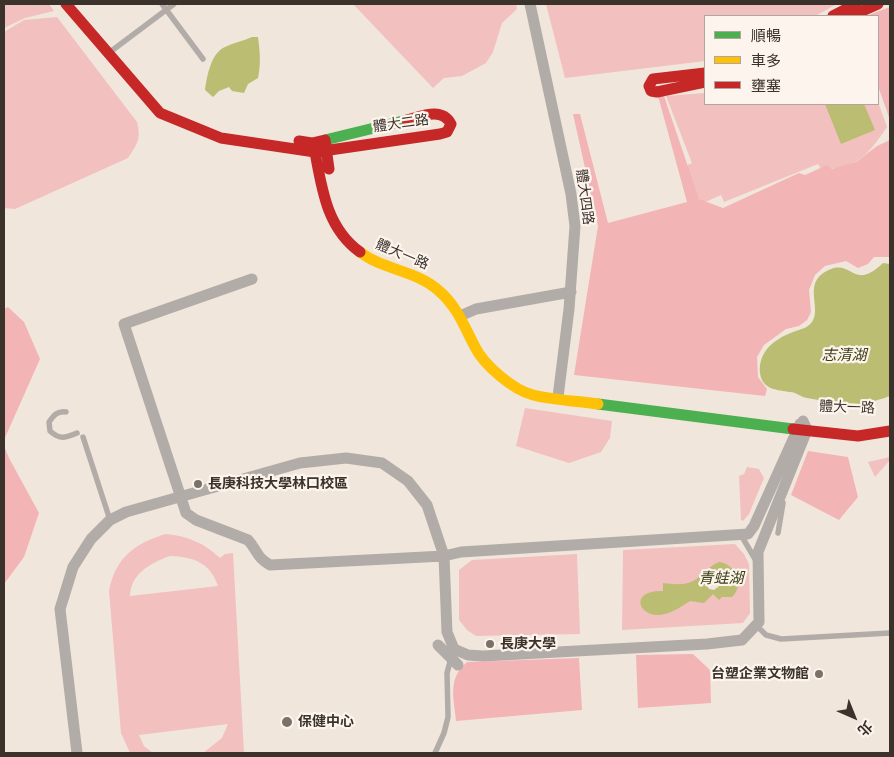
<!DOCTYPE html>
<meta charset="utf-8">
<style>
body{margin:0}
#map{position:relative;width:894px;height:757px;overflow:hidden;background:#f1e6dc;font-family:Signika,"Noto Sans TC",sans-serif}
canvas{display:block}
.frame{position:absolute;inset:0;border:5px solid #3a322b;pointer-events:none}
.legend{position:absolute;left:704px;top:15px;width:175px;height:90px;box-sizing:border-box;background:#fdf5ed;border:1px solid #afa79f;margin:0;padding:6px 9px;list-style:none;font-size:15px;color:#3a322b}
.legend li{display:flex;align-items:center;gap:10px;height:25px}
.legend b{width:25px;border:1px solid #afa79f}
.north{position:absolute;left:829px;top:692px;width:50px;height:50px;-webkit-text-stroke:4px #fdf5ed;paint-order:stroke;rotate:136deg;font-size:14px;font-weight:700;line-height:20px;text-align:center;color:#3a322b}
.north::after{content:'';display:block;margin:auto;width:18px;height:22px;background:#3a322b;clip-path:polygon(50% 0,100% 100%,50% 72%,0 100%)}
</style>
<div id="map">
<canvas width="894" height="757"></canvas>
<div class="frame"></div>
<ul class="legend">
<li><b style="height:6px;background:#4caf50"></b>順暢</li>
<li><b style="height:6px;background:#ffc107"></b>車多</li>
<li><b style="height:6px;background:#c62828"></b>壅塞</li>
</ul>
<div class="north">北</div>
</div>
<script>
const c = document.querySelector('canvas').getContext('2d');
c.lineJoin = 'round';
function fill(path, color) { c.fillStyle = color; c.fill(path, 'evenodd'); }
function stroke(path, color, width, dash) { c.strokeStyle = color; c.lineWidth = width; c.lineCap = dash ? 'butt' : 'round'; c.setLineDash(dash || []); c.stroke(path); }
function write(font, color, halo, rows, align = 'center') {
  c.font = font + ' Signika,"Noto Sans TC",sans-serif'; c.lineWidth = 4.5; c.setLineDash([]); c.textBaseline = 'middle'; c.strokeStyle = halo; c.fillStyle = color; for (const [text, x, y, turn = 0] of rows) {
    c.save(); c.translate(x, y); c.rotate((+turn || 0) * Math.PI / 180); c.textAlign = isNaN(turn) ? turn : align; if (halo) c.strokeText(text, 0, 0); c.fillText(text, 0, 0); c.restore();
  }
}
const green = new Path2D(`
 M4,4H49L54,11L25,18L4,28Z
 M353,4H516L517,9L502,23L493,52L486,63L462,76L444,78L433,88Z
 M546,4H837L815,16H705V61L565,78Z
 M57,17L137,122C141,139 138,143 128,158L15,209L4,208V32L24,20Z
 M705,93V104H878V102L887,127C869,154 856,170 821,169L818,164L724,202L721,195L701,204L685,166L692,163L666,96Z
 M525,408L612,421L610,438L601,452L569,463L516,446Z
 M890,457V460L875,477L868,462Z
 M747,467L759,469L764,478L749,514L743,521L741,520L739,476L744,474Z
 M166,534C188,536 204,543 220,558L225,554L233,553L244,753H203L222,738L228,724L139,735L144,746L153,753H130L121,733L109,591C115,558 135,543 166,534ZM170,556C193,557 210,562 218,586L130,596C131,573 151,563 170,556Z
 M735,544L744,554L749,564L750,613L743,623L622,630L623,550Z
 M577,554L580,634L476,636L467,630L459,620V570L472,560Z`);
const forest = new Path2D(`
 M890,7V120L878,86V16H866Z
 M658,96H664L699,199L723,208L799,173L805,175L827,165L832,169L856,162L877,146L890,140V257H874L868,264L858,268L846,261L825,266L815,275L809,290L811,312L807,320L799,326L786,329L764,345L757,357L758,377L767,389L765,396L574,375L598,226L573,114H580L608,223L687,202Z
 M8,307L24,322L40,359L4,440V309Z
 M4,446L9,458L39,513L24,557L4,584Z
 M808,451L848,457L858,497L839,520L791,495Z
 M693,654L710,670L711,703L638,708L636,655Z
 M579,658L582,710L456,721C454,698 447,679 467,662Z`);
const water = new Path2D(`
 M252,37H258C260,52 261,64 258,78L248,84L244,93L232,91L229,87L219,91L213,97L205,90C207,76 211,53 225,47C233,43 243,41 252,37Z
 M825,104H864L875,130L841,144Z
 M883,263L890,264V396C881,399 870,403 861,404C847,404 821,401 807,398C801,397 796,392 790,392C778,390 762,390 760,373C758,352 774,339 793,332C800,329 807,329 812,322C823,308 800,281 831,269C853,261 854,291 883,263Z
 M719,562C736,564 745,585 732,597H722L719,600L713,594L704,603L690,601C682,606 674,612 665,614C640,621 626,590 663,591V583C671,584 680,585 688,583C700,580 706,567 719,562Z`);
const pier = new Path2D(`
 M719,577L722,582L718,587L714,590L709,589L707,586L708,581L713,578Z`);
const lane = new Path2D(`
 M162,4L203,59
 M110,52L174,4
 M66,412C57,411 54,415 49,422L50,431C60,440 65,438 77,433
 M83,437L110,520
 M778,533L783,503
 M741,535L755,559
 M756,625L766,635L781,639L890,633
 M435,753L444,733L448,717L447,673L451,658`);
const street = new Path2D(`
 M530,4L571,194L575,226L569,309L558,397
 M252,279L124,324L186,513L196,520L248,540C258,551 256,557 270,565L444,556L461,552L748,534L754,526L800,424
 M460,316L476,309L571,292
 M438,645L458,665
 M77,753L60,609L73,567L91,539L110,520L126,512L300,463L346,458L382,463L408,481L427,505L444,556L447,632L454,649L468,655L483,656L707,644L742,640L759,622L758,552L807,430L803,421`);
const fast = new Path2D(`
 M325,140L407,120
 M598,404L793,429`);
const slow = new Path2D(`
 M360,252C383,270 415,270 438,290C457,306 464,326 475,347C484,365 513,390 533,395C552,400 578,401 598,404`);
const jam = new Path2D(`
 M66,4L160,113L221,138L315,152C322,190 327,228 360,252
 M833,16L856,4
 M851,16L878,4
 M705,73L653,79L649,86L651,91L657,92L705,82
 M299,141L312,143L325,140L329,169
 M316,152L440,134L447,132L451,124C442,107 422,116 407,120
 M793,429L858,436L890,431`);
const markers = [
 [198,484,5,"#7a7169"],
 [490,644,5,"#7a7169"],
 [819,674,5,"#7a7169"],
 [287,722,6,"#7a7169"]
];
const streetNames = [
 ["體大二路",401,124,-8],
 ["體大四路",584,197,82],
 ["體大一路",402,255,23],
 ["體大一路",847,408,2]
];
const poiNames = [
 ["長庚科技大學林口校區",208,484],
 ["長庚大學",500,644],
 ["台塑企業文物館",809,674,"right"],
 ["保健中心",298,722]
];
const waterNames = [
 ["志清湖",844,356],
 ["青蛙湖",721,579]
];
fill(green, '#f2c0bf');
fill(forest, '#f3b4b6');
fill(water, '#babd72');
fill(pier, '#f1e6dc');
stroke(lane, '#b2aca8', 5.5);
stroke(street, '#b2aca8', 11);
stroke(fast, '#4caf50', 11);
stroke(slow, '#ffc107', 11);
stroke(jam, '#c62828', 11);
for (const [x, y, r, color] of markers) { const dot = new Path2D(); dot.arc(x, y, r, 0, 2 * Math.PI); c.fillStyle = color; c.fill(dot); stroke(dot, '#fdf5ed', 2); }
write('14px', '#3a322b', '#fdf5ed', streetNames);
write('bold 14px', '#3a322b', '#fdf5ed', poiNames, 'left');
write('italic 15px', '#3a3e13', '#fdf5ed', waterNames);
</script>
